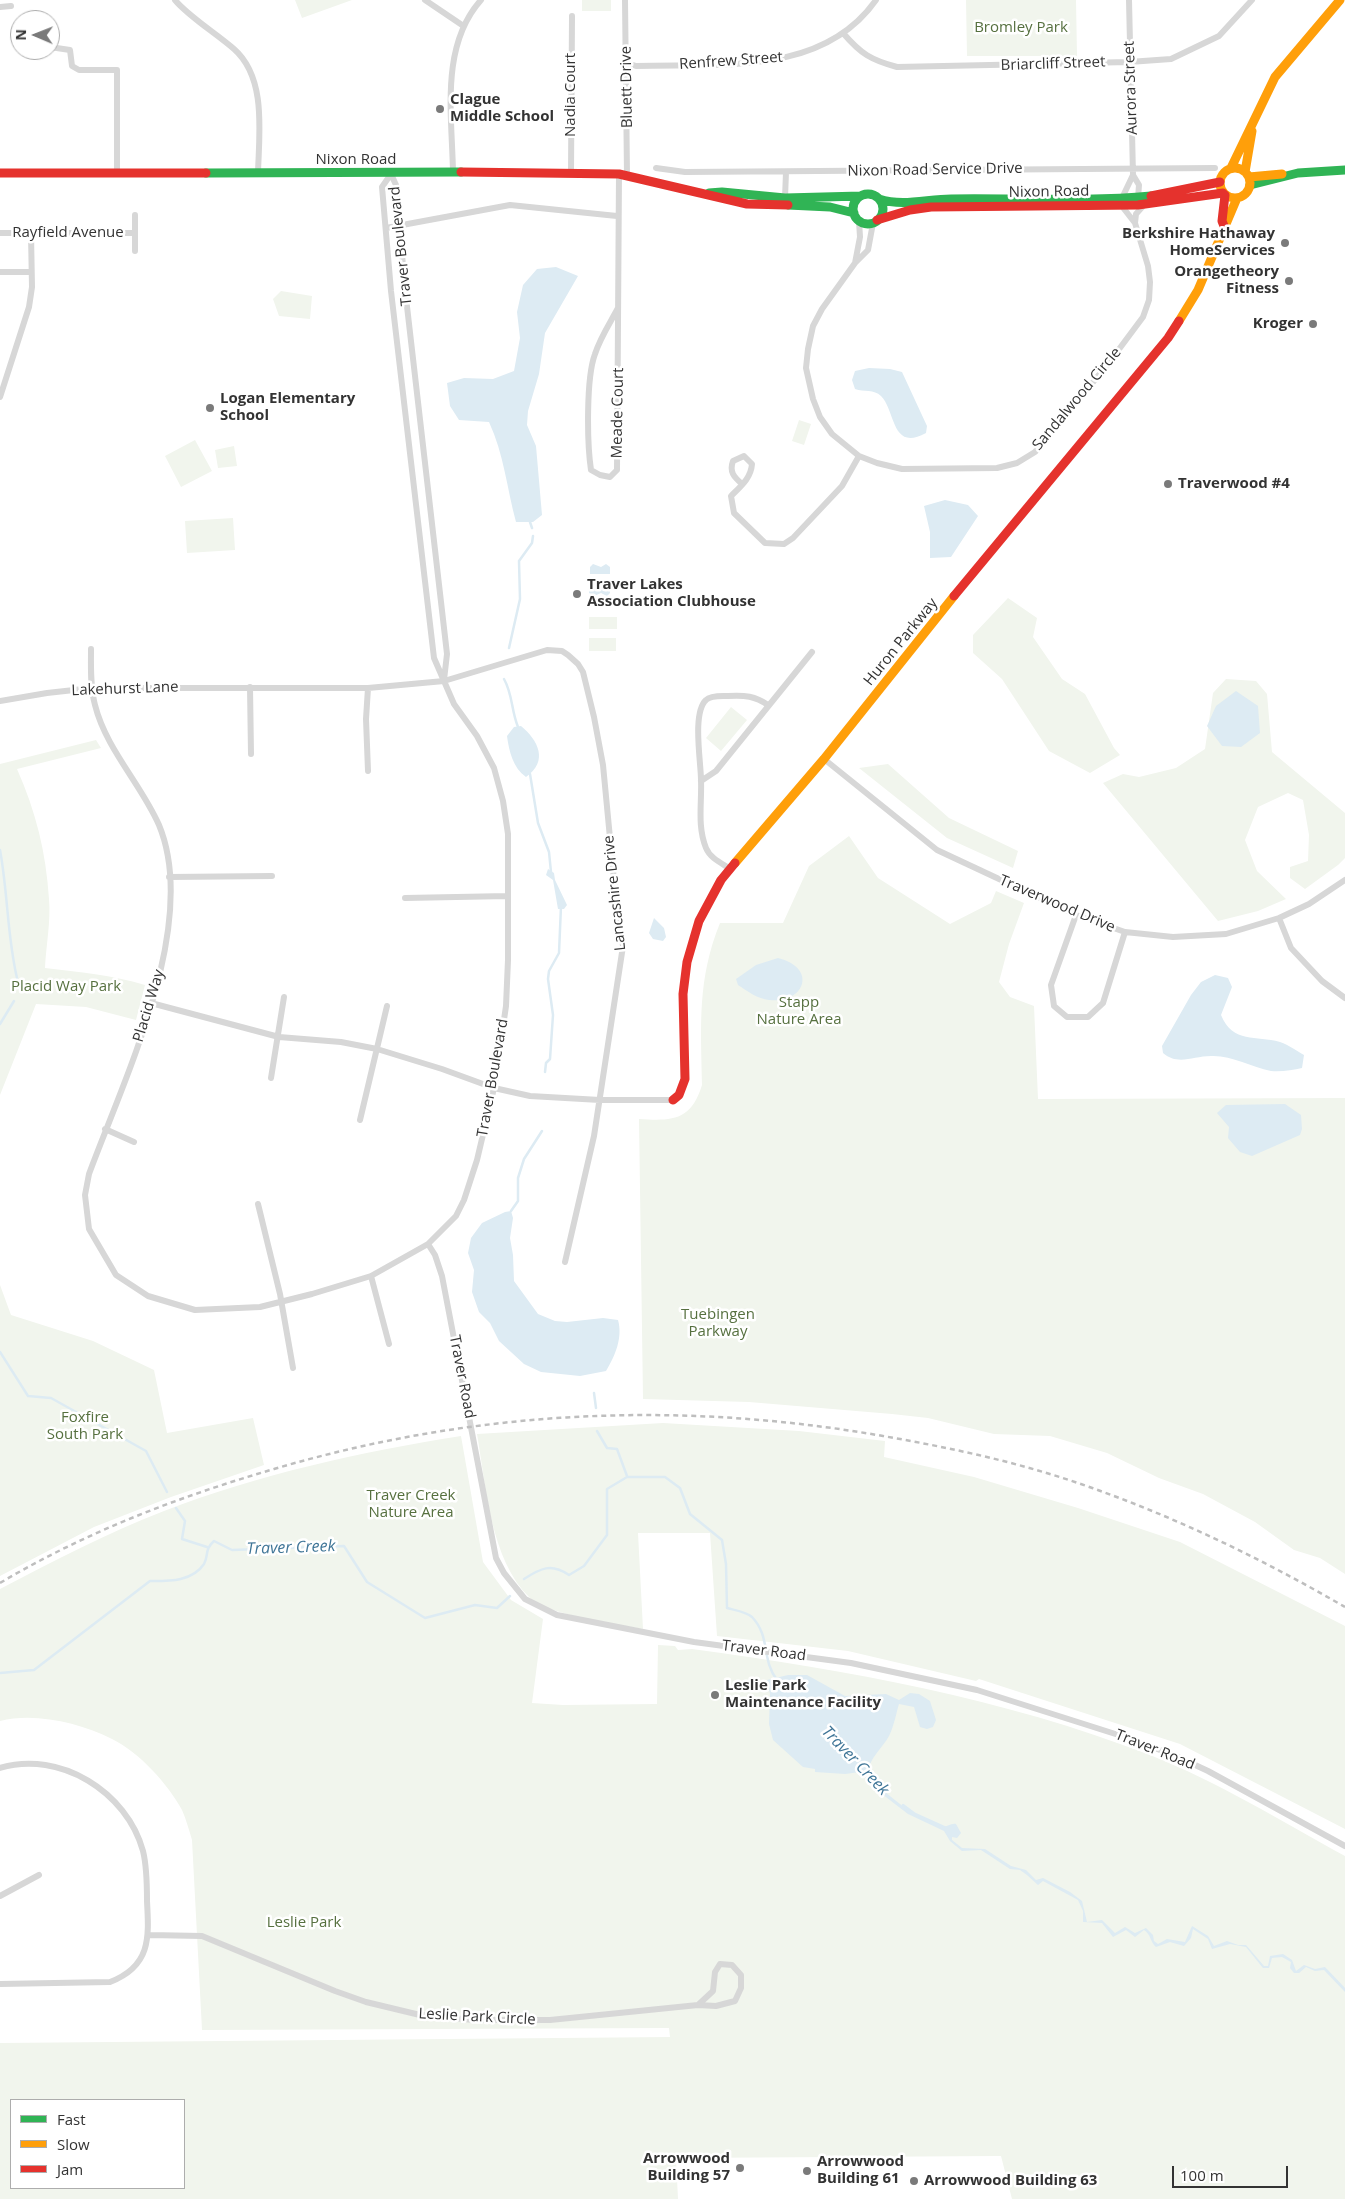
<!DOCTYPE html>
<style>
body{margin:0}
#map{position:relative;width:1345px;height:2199px;overflow:hidden;background:#fff;font-family:"Open Sans",sans-serif}
canvas{display:block}
.legend{position:absolute;left:10px;top:2099px;width:175px;height:90px;box-sizing:border-box;background:#fff;border:1px solid #adadad;margin:0;padding:6px 9px;list-style:none;font-size:15px;color:#333}
.legend li{display:flex;align-items:center;gap:10px;height:25px}
.legend b{width:25px;border:1px solid #adadad}
.north{position:absolute;left:10px;top:10px;width:50px;height:50px;box-sizing:border-box;background:#fff;border:1px solid #adadad;border-radius:50%;rotate:271deg;font-size:14px;font-weight:700;line-height:20px;text-align:center;color:#333}
.north::after{content:'';display:block;margin:auto;width:18px;height:22px;background:#7a7a7a;clip-path:polygon(50% 0,100% 100%,50% 72%,0 100%)}
.scale{position:absolute;left:1172px;top:2166px;width:116px;height:22px;box-sizing:border-box;border:2px solid #333;border-top:0;padding-left:6px;font-size:15px;line-height:18px;white-space:nowrap;color:#333;-webkit-text-stroke:4px #fff;paint-order:stroke}
</style>
<div id="map">
<canvas width="1345" height="2199"></canvas>
<ul class="legend">
<li><b style="height:6px;background:#30b455"></b>Fast</li>
<li><b style="height:6px;background:#ff9f0a"></b>Slow</li>
<li><b style="height:6px;background:#e5322d"></b>Jam</li>
</ul>
<div class="north">N</div>
<div class="scale">100 m</div>
</div>
<script>
const c = document.querySelector('canvas').getContext('2d');
c.lineJoin = 'round';
function fill(path, color) { c.fillStyle = color; c.fill(path, 'evenodd'); }
function stroke(path, color, width, dash) { c.strokeStyle = color; c.lineWidth = width; c.lineCap = dash ? 'butt' : 'round'; c.setLineDash(dash || []); c.stroke(path); }
function write(font, color, halo, rows, align = 'center') {
  c.font = font + ' "Open Sans",sans-serif'; c.lineWidth = 5; c.setLineDash([]); c.textBaseline = 'middle'; c.strokeStyle = halo; c.fillStyle = color; for (const [text, x, y, turn = 0] of rows) {
    c.save(); c.translate(x, y); c.rotate((+turn || 0) * Math.PI / 180); c.textAlign = isNaN(turn) ? turn : align; if (halo) c.strokeText(text, 0, 0); c.fillText(text, 0, 0); c.restore();
  }
}
const green = new Path2D(`
 M295,0H352L302,18Z
 M582,0H611V11H582Z
 M966,0H1076L1077,56H967Z
 M281,291L312,296L310,319L279,316L273,299Z
 M799,420L811,424L804,445L792,441Z
 M195,440L212,471L181,487L165,456Z
 M234,446L237,466L218,468L215,450Z
 M233,518L235,550L187,553L185,521Z
 M1008,598L1037,618L1033,637L1062,679L1085,694L1114,748L1120,755L1090,773L1049,751L1002,679L973,653V635Z
 M589,617H617V629H589Z
 M589,638H616V651H589Z
 M1226,679L1256,681L1267,694L1272,752L1345,813V858L1338,865L1305,889L1290,878V867L1308,861L1309,835L1303,800L1288,793L1258,807L1245,840L1257,871L1286,899L1258,911L1218,921L1103,783L1123,774L1139,777L1176,768L1205,749L1213,693Z
 M731,707L747,720L721,751L706,738Z
 M96,740L101,748L17,769C36,812 46,852 49,899C51,921 46,946 45,968C79,972 112,975 145,985L136,1020L86,1007L36,1004L0,1095V764Z
 M888,764L949,818L1018,851L1013,868L947,838L859,768Z
 M849,836L878,878L950,924L991,903L996,891L1024,903L1009,944L999,982L1010,997L1034,1006L1038,1099L1345,1098V1574L1320,1558L1294,1550L1255,1522L1203,1494L1159,1478L1107,1453L1050,1436L994,1434L928,1418L892,1414L749,1402L643,1399L639,1119C672,1121 691,1121 702,1085C701,1025 697,980 720,923H783L809,866Z
 M0,1285L11,1315L93,1341L154,1370L167,1433L253,1418L264,1465L171,1497L94,1527L0,1576Z
 M663,1423L799,1431L885,1441L884,1457L974,1477L1078,1508L1180,1542L1345,1626V1829L1180,1744L979,1679L976,1681L848,1651L717,1636L710,1533H638L643,1629C617,1624 548,1615 530,1598C490,1560 486,1485 477,1434Z
 M461,1436L483,1562L511,1600L543,1619L532,1703L563,1705L657,1704L658,1645L675,1646L678,1650L692,1649C848,1670 1003,1698 1150,1755C1218,1782 1281,1821 1345,1856V2199H1012L1001,2156L676,2158L678,2199H0V2043L670,2037L669,2028L202,2030L192,1840C189,1830 186,1819 182,1810C168,1784 139,1752 112,1739C80,1723 35,1712 0,1721V1589C54,1561 107,1533 164,1511C260,1474 360,1452 461,1436ZM11,2100H184V2188H11Z`);
const water = new Path2D(`
 M556,267L578,276L545,333L539,374L528,411L527,425L536,446L542,515L533,522H516C507,489 504,454 489,422L459,420L450,406L447,383L464,378L493,379L514,371L520,338L517,312L523,285L537,269Z
 M869,368L890,369L902,372L927,426L926,433C891,452 896,411 881,396C874,389 864,392 855,389L852,380L855,371Z
 M945,500L968,505L978,516L951,557L930,558V532L924,506Z
 M593,564L601,567L606,564L610,567V574H590V567Z
 M589,586H610V593L607,596L601,593L594,596L589,593Z
 M1236,691L1258,706L1260,733L1241,747L1222,746L1207,726L1216,706Z
 M521,726C538,740 549,761 526,777C513,768 509,751 507,736L514,727Z
 M548,869L554,873L555,880L567,905L564,909H558L553,880L546,875Z
 M654,918L664,928L666,937L663,941L653,939L649,933Z
 M778,958C818,968 805,1004 769,1000C758,999 747,991 738,985L736,979L756,965Z
 M1215,975L1228,978L1232,987L1221,1015C1233,1044 1256,1035 1280,1042C1289,1045 1297,1051 1304,1055L1302,1068C1293,1070 1281,1072 1271,1071C1251,1067 1231,1055 1211,1056C1193,1056 1178,1066 1163,1053L1162,1046L1191,995L1201,982Z
 M1285,1104L1301,1115L1302,1129L1300,1135L1252,1156L1240,1152L1228,1138L1229,1127L1217,1113L1226,1105Z
 M511,1211L513,1218L510,1238L513,1255L514,1281L538,1314L555,1321L567,1322L603,1318L618,1320C623,1338 615,1356 606,1371L580,1376L541,1372L524,1364L499,1341L490,1323L479,1312L472,1292L474,1270L468,1253L471,1238L482,1223L505,1212Z
 M788,1675H807L845,1696L886,1694L899,1700L910,1693L919,1694L930,1701L936,1720L933,1727L927,1729L920,1727L914,1707L899,1704C896,1714 894,1726 889,1736C883,1747 870,1758 868,1771H865L867,1773C881,1792 918,1820 942,1826C947,1828 950,1823 956,1824L961,1833L957,1838L952,1837V1840L962,1848L985,1849L1011,1866L1026,1870L1036,1880L1043,1878L1070,1892L1082,1901L1087,1922L1102,1920L1115,1933L1125,1927L1135,1933L1146,1928L1153,1935L1154,1941L1158,1944L1167,1939L1185,1942L1192,1926L1208,1936L1214,1946L1227,1941L1238,1945H1246L1264,1966H1268L1270,1956L1283,1954L1292,1960L1296,1971L1304,1965L1315,1969L1325,1967L1345,1988V1992L1324,1970L1315,1971L1306,1967L1299,1973H1294L1290,1968L1291,1962L1282,1957L1272,1958L1269,1968H1263L1246,1947L1230,1944L1212,1949L1208,1939L1193,1929L1191,1938L1184,1946L1170,1942L1156,1947C1150,1942 1151,1934 1144,1930L1135,1937L1126,1930L1113,1937L1102,1923L1083,1922V1911L1078,1900L1043,1881L1038,1885L1027,1875L1020,1870L1010,1869L981,1850L962,1851L950,1841L944,1831L908,1814L882,1794L860,1772L845,1774L815,1772V1769L803,1767L773,1740L769,1724L770,1694L767,1680Z`);
const stream = new Path2D(`
 M530,522L532,528
 M509,648L520,599L519,561L532,543L533,536
 M504,679C513,695 511,710 518,727
 M530,774L538,823L549,852L551,872
 M0,850C8,893 7,936 17,978
 M0,1024L14,1001
 M545,1072L546,1063L550,1059L553,1015L548,979L549,971L559,953L561,906
 M511,1211L518,1201V1178L524,1159L542,1131
 M0,1352L28,1396L51,1398L146,1451L167,1492
 M594,1393L596,1408
 M597,1431L607,1448L617,1449L627,1476
 M176,1508L185,1521L182,1539L207,1547
 M524,1579C541,1568 551,1563 569,1575L584,1566L607,1535V1489L627,1477H665L680,1488L690,1514L722,1540L726,1564L727,1608C734,1610 747,1612 752,1617C771,1637 761,1659 777,1680
 M0,1673L34,1670L150,1581C168,1581 192,1582 204,1564C209,1555 204,1550 214,1541L232,1550L344,1546L367,1582L425,1618L475,1605L497,1608L510,1596
 M903,1805L915,1814L946,1828`);
const street = new Path2D(`
 M175,0C188,16 217,34 234,49C267,78 259,134 258,173
 M425,0L462,25
 M625,0L627,175
 M1129,0L1133,175
 M0,7L11,6
 M843,33C861,54 871,60 897,67L1129,62L1171,59L1219,36L1252,0
 M50,47L70,50L72,66L79,70H117V173
 M627,63L636,66C718,63 822,77 876,0
 M656,168L685,172L1215,168
 M453,172C452,115 440,46 481,0
 M571,173L572,16
 M391,174L396,185L405,289L447,654L444,680
 M785,198L786,172
 M1122,198L1133,175L1139,185L1138,198
 M1121,205L1135,223L1136,214L1144,205
 M873,223L868,250L855,263L822,309L813,326L808,349L806,368L813,399L820,417L832,434L859,456L877,463L902,469L997,468L1017,463L1035,452L1108,364L1143,317L1149,300L1150,282L1148,266L1135,223
 M386,228L510,205L617,216
 M0,233H135
 M135,251V215
 M855,263L860,237L859,221
 M0,272H31
 M618,308C610,323 600,338 595,354C586,378 587,443 591,470L600,475L610,477L617,470L619,174
 M0,397L29,307L32,287L31,234
 M742,484C734,477 729,472 733,461L744,456L752,464C751,478 741,486 731,496L734,513L765,543L784,544L793,538L842,486L859,456
 M91,649C91,667 90,687 95,705C106,749 141,784 159,825C200,924 124,1079 89,1174L85,1195L89,1229L116,1275L148,1296L195,1310L260,1307L312,1294L371,1276L428,1244L456,1216L464,1200L477,1160L494,1088L506,1006L508,960V834L503,801L494,768L477,736L454,704L434,658L391,291L382,187L391,174
 M250,687L251,754
 M0,701L47,693L92,688H368L444,681L547,650L562,651L568,655L578,664L583,672L594,717L603,765L614,880L623,946L594,1136L565,1262
 M824,759L937,850L1076,915L1125,932L1173,937L1226,934L1279,918L1309,904L1345,880
 M368,771L366,719L368,688
 M701,781L716,771L812,652
 M729,868C721,863 710,858 706,848C697,826 702,803 701,780C701,762 692,713 706,700C711,695 722,696 728,696C745,695 755,696 768,705
 M169,877L272,876
 M405,898L508,896
 M1076,915L1051,985L1054,1006L1067,1017H1088L1103,1003L1125,932
 M1279,918L1291,948L1322,981L1345,998
 M151,1003L279,1037L341,1042L377,1049L442,1069L494,1088L530,1096L600,1100H673
 M271,1078L284,997
 M360,1120L387,1006
 M105,1129L134,1142
 M258,1204L280,1294L293,1368
 M428,1244L435,1255L442,1276L496,1558L504,1573L525,1599L557,1615L694,1642L851,1663L977,1690L1128,1738L1176,1756L1208,1771L1345,1846
 M371,1276L389,1344
 M0,1768C60,1750 127,1792 143,1851C147,1867 147,1884 147,1901C149,1938 151,1966 110,1982L0,1984
 M0,1896L39,1875
 M149,1935L202,1936L335,1991L366,2002L420,2015L474,2020H550L698,2005L716,2006L735,2001L741,1988V1975L732,1965L720,1964L715,1972L713,1991L698,2005`);
const fast = new Path2D(`
 M206,173L461,172
 M1250,185L1298,173L1345,170
 M709,193L722,192L785,198L861,196
 M853 209a15 15 0 1 1 30 0a15 15 0 1 1-30 0Z
 M879,199C903,207 927,199 951,199C1018,198 1085,202 1151,196
 M788,205L830,207L854,213`);
const slow = new Path2D(`
 M1220 183a15 15 0 1 1 30 0a15 15 0 1 1-30 0Z
 M1231,168L1275,77L1340,0
 M1245,172L1252,131
 M1249,177L1282,174
 M1179,321L1198,290L1237,198
 M735,863L824,759L954,596`);
const jam = new Path2D(`
 M461,172L619,174L747,204L788,205
 M0,173H206
 M1151,196L1220,182
 M877,220L910,210L931,207L1138,205L1223,193
 M1224,226L1222,221L1225,195
 M954,596L1168,338L1179,321
 M673,1100L679,1095L685,1079L683,994L687,962L699,921L721,880L735,863`);
const rail = new Path2D(`
 M0,1583C86,1532 178,1497 274,1469C474,1410 677,1400 883,1436C946,1447 1008,1460 1069,1480C1165,1512 1257,1556 1345,1607`);
const markers = [
 [440,109,5,"#7a7a7a"],
 [1285,243,5,"#7a7a7a"],
 [1289,281,5,"#7a7a7a"],
 [1313,324,5,"#7a7a7a"],
 [210,408,5,"#7a7a7a"],
 [1168,484,5,"#7a7a7a"],
 [577,594,5,"#7a7a7a"],
 [715,1695,5,"#7a7a7a"],
 [740,2168,5,"#7a7a7a"],
 [807,2171,5,"#7a7a7a"],
 [914,2181,5,"#7a7a7a"]
];
const parkNames = [
 ["Bromley Park",1021,28],
 ["Placid Way Park",66,987],
 ["Stapp",799,1003],
 ["Nature Area",799,1020],
 ["Tuebingen",718,1315],
 ["Parkway",718,1332],
 ["Foxfire",85,1418],
 ["South Park",85,1435],
 ["Traver Creek",411,1496],
 ["Nature Area",411,1513],
 ["Leslie Park",304,1923]
];
const streetNames = [
 ["Renfrew Street",731,61,-4],
 ["Briarcliff Street",1053,64,-2],
 ["Bluett Drive",627,87,-91],
 ["Aurora Street",1131,88,-92],
 ["Nadia Court",571,95,-90],
 ["Nixon Road",356,160],
 ["Nixon Road Service Drive",935,170,-1],
 ["Nixon Road",1049,192,-1],
 ["Rayfield Avenue",68,233],
 ["Traver Boulevard",401,246,-96],
 ["Sandalwood Circle",1077,399,-50],
 ["Meade Court",618,413,-89],
 ["Huron Parkway",901,642,-51],
 ["Lakehurst Lane",125,689,-2],
 ["Lancashire Drive",615,893,-96],
 ["Traverwood Drive",1057,904,23],
 ["Placid Way",149,1006,-73],
 ["Traver Boulevard",493,1078,-80],
 ["Traver Road",462,1377,79],
 ["Traver Road",764,1651,7],
 ["Traver Road",1155,1750,22],
 ["Leslie Park Circle",477,2017,3]
];
const poiNames = [
 ["Clague",450,100],
 ["Middle School",450,117],
 ["Berkshire Hathaway",1275,234,"right"],
 ["HomeServices",1275,251,"right"],
 ["Orangetheory",1279,272,"right"],
 ["Fitness",1279,289,"right"],
 ["Kroger",1303,324,"right"],
 ["Logan Elementary",220,399],
 ["School",220,416],
 ["Traverwood #4",1178,484],
 ["Traver Lakes",587,585],
 ["Association Clubhouse",587,602],
 ["Leslie Park",725,1686],
 ["Maintenance Facility",725,1703],
 ["Arrowwood",730,2159,"right"],
 ["Building 57",730,2176,"right"],
 ["Arrowwood",817,2162],
 ["Building 61",817,2179],
 ["Arrowwood Building 63",924,2181]
];
const waterNames = [
 ["Traver Creek",291,1548,-2],
 ["Traver Creek",855,1761,46]
];
fill(green, '#f1f5ed');
fill(water, '#ddebf3');
stroke(stream, '#ddebf3', 2.5);
stroke(street, '#d7d7d7', 6);
stroke(fast, '#30b455', 9);
stroke(slow, '#ff9f0a', 9);
stroke(jam, '#e5322d', 9);
stroke(rail, '#bebebe', 2.5, [5, 4]);
for (const [x, y, r, color] of markers) { const dot = new Path2D(); dot.arc(x, y, r, 0, 2 * Math.PI); c.fillStyle = color; c.fill(dot); stroke(dot, '#fff', 2); }
write('15px', '#56703f', '#fff', parkNames);
write('15px', '#333', '#fff', streetNames);
write('bold 15px', '#333', '#fff', poiNames, 'left');
write('italic 16px', '#3f7597', '#fff', waterNames);
</script>
